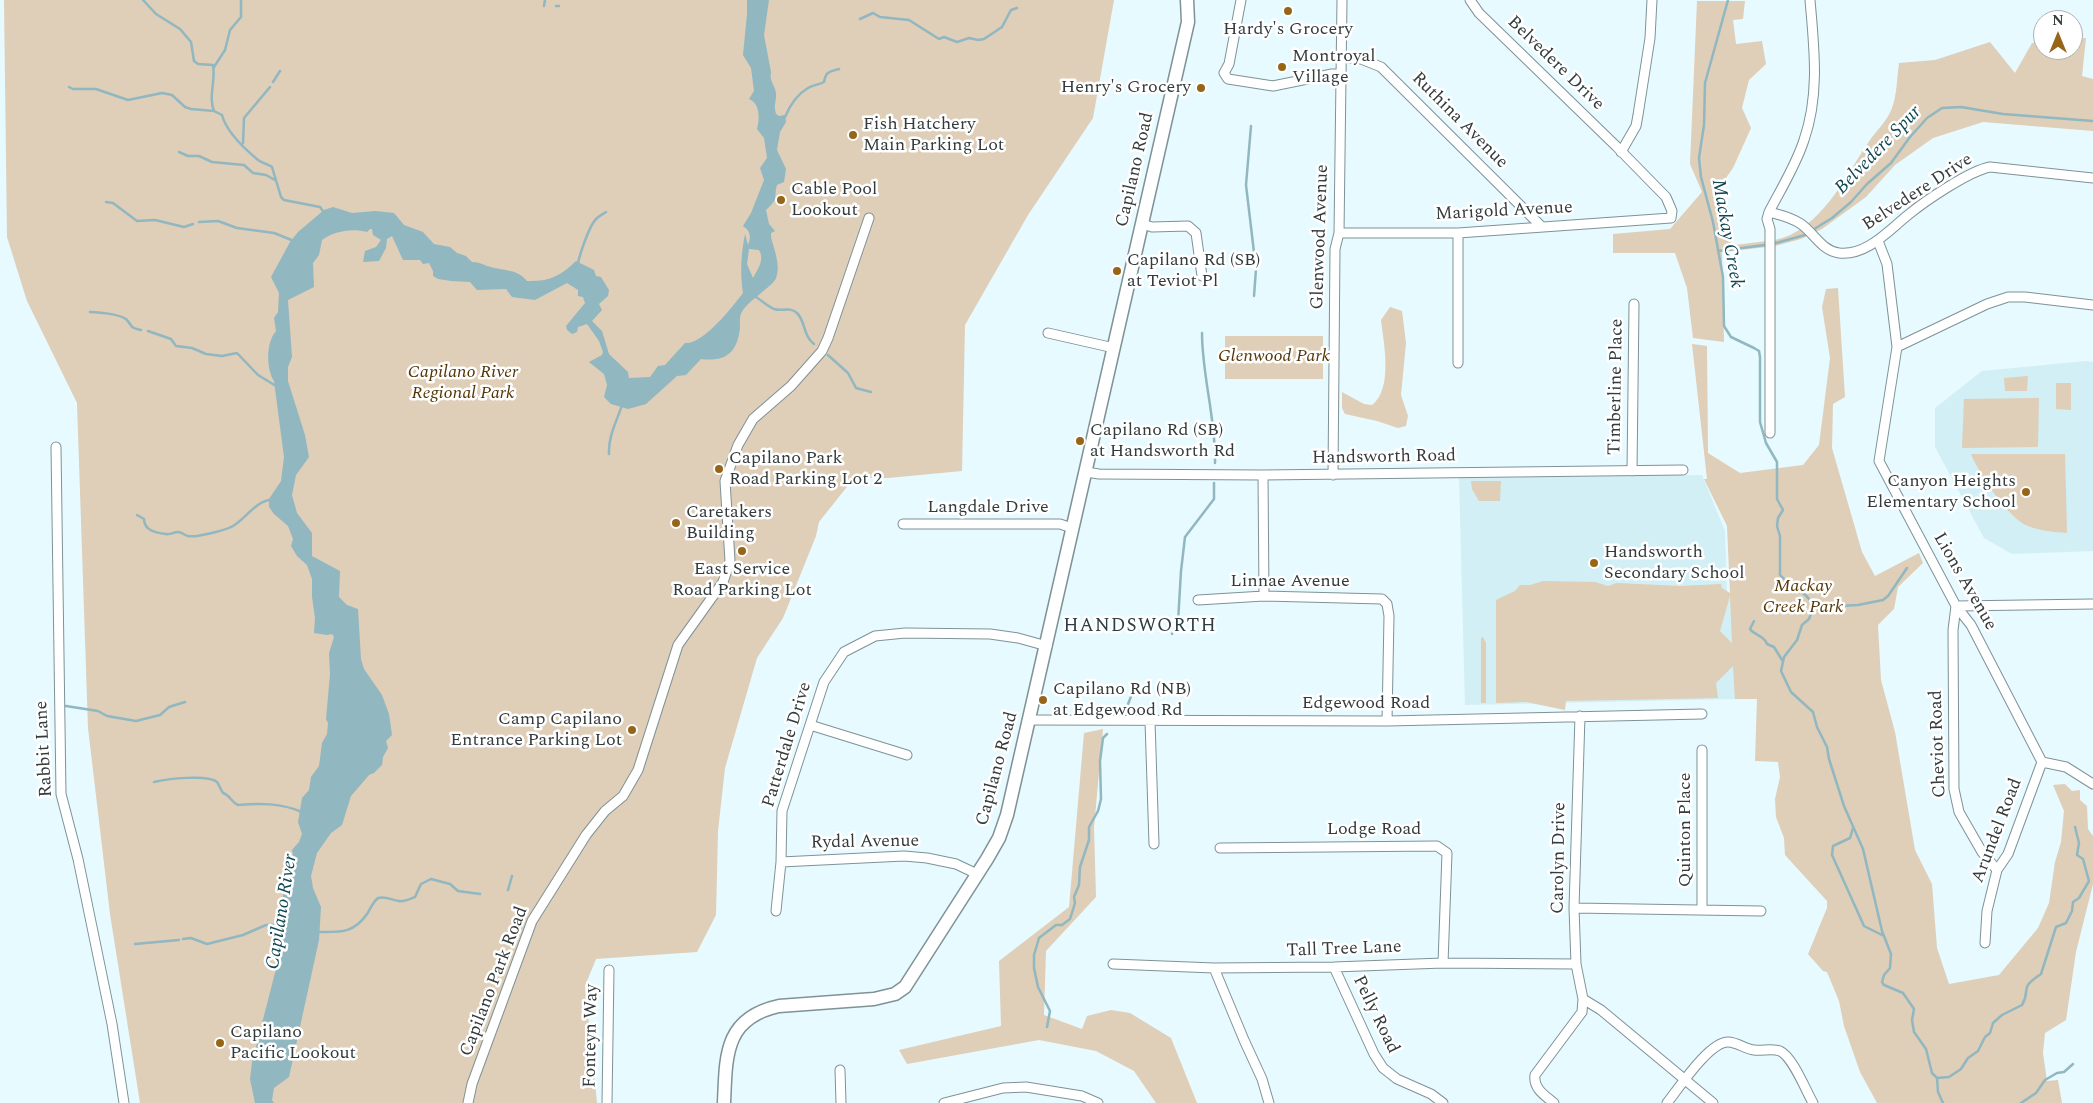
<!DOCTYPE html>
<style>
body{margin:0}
#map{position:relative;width:2093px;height:1103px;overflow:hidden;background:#e6faff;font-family:Spectral,serif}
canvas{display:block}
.north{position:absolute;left:2033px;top:10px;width:50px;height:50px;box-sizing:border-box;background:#fff;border:1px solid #adb1b1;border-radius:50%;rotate:0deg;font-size:14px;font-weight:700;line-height:20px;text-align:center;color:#333b3c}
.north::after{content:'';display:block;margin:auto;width:18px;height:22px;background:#966517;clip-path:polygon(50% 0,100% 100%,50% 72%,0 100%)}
</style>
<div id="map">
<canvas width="2093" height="1103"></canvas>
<div class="north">N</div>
</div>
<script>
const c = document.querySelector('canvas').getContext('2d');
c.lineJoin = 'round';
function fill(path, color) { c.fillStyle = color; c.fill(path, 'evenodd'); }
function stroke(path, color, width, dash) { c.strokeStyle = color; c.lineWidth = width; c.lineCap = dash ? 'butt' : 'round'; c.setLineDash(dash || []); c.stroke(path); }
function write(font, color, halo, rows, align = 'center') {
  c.font = font + ' Spectral,serif'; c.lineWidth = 5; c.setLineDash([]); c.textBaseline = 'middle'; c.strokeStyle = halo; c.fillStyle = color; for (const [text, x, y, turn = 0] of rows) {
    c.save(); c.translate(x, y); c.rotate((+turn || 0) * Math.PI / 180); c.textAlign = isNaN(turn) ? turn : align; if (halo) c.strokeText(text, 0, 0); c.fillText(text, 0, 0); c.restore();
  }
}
const built = new Path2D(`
 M2086,361L2093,362V551L2012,554L1984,538L1935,447V408L1982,371Z
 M1702,475L1725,531L1727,595L1733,599L1736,663L1735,699L1465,705L1459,478Z`);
const green = new Path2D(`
 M4,0H1114L1093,118L1028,215L965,325L962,471L888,478H854L819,522L816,536L783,618L757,658L725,768L718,831L716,915L697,952L596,959L585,986L597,1103H140L110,914L88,728L77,403L27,301L7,237Z
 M1697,1H1745L1743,19L1733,20L1736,44L1762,41L1766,64L1749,80L1742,108L1751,128L1733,168L1720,186L1729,210V241L1735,245L1767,241V247L1722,252L1724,342L1693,338L1687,288L1675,253H1613V234L1670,229L1702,192L1690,164Z
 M2086,38L2082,76L2093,79V131L1983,122L1933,138L1895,165L1866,197L1822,229L1801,239L1775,246V240C1820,231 1845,177 1868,143C1875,132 1888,120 1892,108C1897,95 1897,77 1899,63L1935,60L1990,42L2015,73L2032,43L2043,42V50H2073V39Z
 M1838,288L1845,397L1833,404L1832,448L1862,552L1875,576L1919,553L1923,563L1898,587L1894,609L1878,625L1881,680L1895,732L1915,850L1932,884L1937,948L1949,984L1999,975L2038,928L2049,903L2055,862L2061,842L2064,811L2053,785L2065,784L2072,791L2080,790V800L2087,806L2088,829L2093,836V884L2076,952L2066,1020L2045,1033L2043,1053L2047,1081L2058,1080L2062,1103H1877L1860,1072L1844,1026L1839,1001L1827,972L1823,971L1808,954L1827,908V901L1785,855L1784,838L1776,817L1775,799L1780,777L1778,762L1755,761L1757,699H1735L1733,666L1716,683L1718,698L1566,701L1565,710L1526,702L1496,703V600L1515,591L1520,585H1530L1543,581L1595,582L1608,586L1617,583L1680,586L1721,584L1722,588L1730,593L1727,526L1704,479H1707L1692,344L1707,346L1708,453L1740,473L1803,465L1819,445L1830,358L1822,307L1826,289ZM1730,596L1732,642V643L1720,631Z
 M1390,307L1402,311L1406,343L1401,395L1408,416L1406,426L1398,428L1377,421L1345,414L1342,408V392L1364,404L1372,405C1393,389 1384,344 1381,320Z
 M1225,336H1323V379H1225Z
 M2028,376L2027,391H2005L2004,378Z
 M2056,383H2071V410L2056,409Z
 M2039,398L2038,447L1962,448L1964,399Z
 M1971,454H2065L2067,533C2054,532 2041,531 2028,526C2009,519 1978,473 1971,454Z
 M1471,481H1501L1500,501H1479L1472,489Z
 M1483,637L1486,643V703H1481V638Z
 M1103,729L1094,827L1096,897L1046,951L1044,1015L1082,1029L1087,1016L1111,1010L1130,1013L1171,1038L1197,1103H1156L1134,1071L1096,1051L1039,1040L907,1064L899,1050L1001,1026L999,961L1069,907L1084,733Z`);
const water = new Path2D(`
 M747,0H769L764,35L771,72C769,81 775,85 776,93C777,101 773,103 776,114L779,116L785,115L786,122L780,132L777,150L786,169L784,182L777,185C773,200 780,197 766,210L769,224L775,231L771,233V237C774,250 781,265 776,278C774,285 751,299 743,310C739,315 740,322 740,328C737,353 726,362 701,359L686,375L677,376L646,404L628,409L611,404L604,397L607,385L604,374L589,362L602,355L603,352L599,341L587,324L578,327L577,332L572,334L567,330L566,326L585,303L583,297L578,296V290L567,283L535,300L512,297L506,289L477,290L470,282L451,281L438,279L433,276V271L429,263L423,264L420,260H403L392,236L387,239L386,248L379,261L363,262L365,251L376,247L381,240L373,235L372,229H370L367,232C352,228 334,231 322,240L319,255L313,263L314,287L288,300L292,357L288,367V381L305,435L309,457L296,475L292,495L297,513L312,533V556L340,571L339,597L347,605L358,609L361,659L364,669L382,695L389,714L392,735L386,741L388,748L383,757L382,765L374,773L369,775L351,796L342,825L331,833L317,853L311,876L313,888L321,907L319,940L289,1077L274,1088L272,1100L274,1103H255L250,1079L252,1062L276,969L282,964L277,949L275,932L283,909V893L287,874L294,860L292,850L299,842L302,834L298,822L302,798L309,790L311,777L319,766L322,743L327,734L328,723L326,719L330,674L329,653L334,637L332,634L327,635L314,633L315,618L312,597V579L307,565L297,556L291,546L293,539L288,526L274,514L269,507V499L281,481L284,457L274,381C266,369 266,342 276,331L274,318L278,312L279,293L271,277L290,242L298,232L324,210L333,207L352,213L375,211L394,213L404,225L423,232L434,244L450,247L457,253L466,256L472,262C480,262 483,265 491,267C505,271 517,269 527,281C548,282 561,276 576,261L594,270L596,276L601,277L609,290L608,296L599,304L602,310L592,321L602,331L609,354L628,372L629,378L650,377L658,366L665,365L685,343C703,345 733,306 743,293C740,273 741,254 745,234L748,245C751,238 751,231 743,226L751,213L764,180L760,168L767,158L764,138L757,129C760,119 760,103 749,99L754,91L751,68L743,55L747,14ZM749,249L759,250C765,259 758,269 753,278L747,264Z`);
const stream = new Path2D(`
 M143,0L156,14L180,29L191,42L194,61L198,64L213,65C216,80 208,97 214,111L222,115C226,131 246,150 258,160C262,163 268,164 272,167L281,197L284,200L320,207L325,214
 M1728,0L1705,83L1704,125L1699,158L1701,177L1713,222L1723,277L1724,326L1731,337L1754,348L1759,351L1760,357V422L1766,443L1777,462V499L1783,510L1778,518L1777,526L1780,536V575C1791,587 1806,591 1814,606L1809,619L1802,625L1797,640L1784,657L1781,671L1791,692L1813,712L1817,727L1827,747L1829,759L1844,806L1863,849L1882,931L1891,954L1890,968L1884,975L1882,982L1884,985L1903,993L1914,1009L1912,1020L1914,1032L1926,1049L1932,1073L1937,1078L1938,1092L1943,1103
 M544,6L545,0
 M556,6H559
 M860,19L873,13L880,17L909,20L939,39L944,37L957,42L969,38L978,40L984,39L1002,27L1011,10L1017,8
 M214,67L225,50L230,30L241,17V0
 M273,82L280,71
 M69,87L73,89H96L128,100L162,93L172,95L185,107L191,109L214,111
 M785,117C790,105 796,95 808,88C813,85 818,85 824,82C826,71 829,72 839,69
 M1251,126L1246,185L1256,269L1254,296
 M243,143L244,118L270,87
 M179,152L188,156H199L212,162L244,165L253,173L266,175L275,180
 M106,202L113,203L137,221L155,220L184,227L193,224
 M199,222L218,221L237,228L274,233L294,241
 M1811,231L1832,218L1851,202L1867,184L1891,163L1910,137L1927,118L1942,108L1961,107L2003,114L2093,121
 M1776,243L1805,235
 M1718,251L1765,245
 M578,263C580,254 589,226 596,219C599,216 603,214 606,212
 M753,295C760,299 767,306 774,309C782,312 789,306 797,313C806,322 803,336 814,344
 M90,312C98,312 119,314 126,319C133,326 129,328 141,330
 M148,331L171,339L176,346L192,348L206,354L222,356L237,353L258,375L276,386
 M1202,333C1202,376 1216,419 1215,463
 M828,355L848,373L856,388L871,392
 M609,454C608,436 617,421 622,405
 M137,515L144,519C144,531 157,533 166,534C170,535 174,532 178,532C182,532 184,535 188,536C196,538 226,530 233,526C245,519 257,500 271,500
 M1828,611L1838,606L1858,605L1883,600L1888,596L1907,568
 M1754,621L1750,629C1755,636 1764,635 1767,644L1774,647L1782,660
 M1172,634L1178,622L1181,571L1185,537L1214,499V483
 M66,706L98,711L107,716L136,721L160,715L169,707L185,702
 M1127,707L1136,683
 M154,782C166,779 208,774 217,782C219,785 221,790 223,793C230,795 231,802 238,805C260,803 281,803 302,812
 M1853,828L1850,838L1833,846L1832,855L1864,926L1884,936
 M508,890L512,876
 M318,932C340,932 353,934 367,914C371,908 372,903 378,898C386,896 391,900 399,901C404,902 410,899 415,897L421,884L431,879L450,884L458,891L480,894
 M183,939L191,938L207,944L243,935L266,925H279
 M135,944L179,940
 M1047,1027L1050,1011L1038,987L1034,968V955L1039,938L1056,925H1062L1070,919L1075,903L1074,897L1079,885L1080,867L1089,840V827L1098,811L1101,799L1100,761L1103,738L1107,734
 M1937,1078L1949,1077L1961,1069L1968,1058L1978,1051L1985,1037L1990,1033L1993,1023L2002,1015L2022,1005C2032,988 2017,990 2041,974L2056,927L2066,923L2072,911L2073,902L2079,898L2089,881L2083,859L2077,855L2079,843L2075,827
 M2021,1103L2036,1093L2045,1080L2057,1073L2064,1072L2073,1064`);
const street = new Path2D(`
 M1241,0L1229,64L1224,73L1228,79L1273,86L1332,74H1341
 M1342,57L1361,59L1381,67L1542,227
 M1621,152L1636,126L1638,115L1650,38L1652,0
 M1769,212C1780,215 1791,217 1801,224C1814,233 1822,251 1839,253C1867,256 1889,230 1908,215C1925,201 1969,171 1990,167L2093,178
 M1142,224L1152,227L1188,226L1196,233L1202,276
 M1339,233H1458L1671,218L1672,211L1666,197L1616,146L1479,13L1470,0
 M1878,241L1887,264L1897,347L1879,461L1956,606L1971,625L2042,762L2066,767L2093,784
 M1048,333L1114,348
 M1897,347L1987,304L2008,297H2025L2093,305
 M1458,363V233
 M1770,433V229L1767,219L1769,212C1781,189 1796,165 1804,140C1820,94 1814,47 1810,0
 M56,447L61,794L78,859L112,1024L124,1103
 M1632,471L1634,304
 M1086,472L1099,474L1263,475L1683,470
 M1263,475L1264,596
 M1333,475L1335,249L1339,233L1342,0
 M903,524H1060L1072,528
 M1198,600L1264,596L1382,599L1387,604L1389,616L1387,721
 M1030,720L1387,721L1702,714
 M1150,721L1154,844
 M810,725L907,755
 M1702,750V909
 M1220,848L1437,846L1447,853L1443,963
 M781,862L904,856L927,858L956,864L977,874
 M1997,870L1982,852L1959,812L1954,789L1953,630L1956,606L2093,604
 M1574,908L1761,911
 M776,911L781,862L782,811L824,682L844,652L875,636L905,633L990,634L1018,638L1047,646
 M1985,943L1987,911L1997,870L2008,854L2042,762
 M1113,964L1214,968L1334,967L1443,963L1576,964
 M1334,967L1374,1054L1383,1068L1397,1079L1431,1094L1443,1103
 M1214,968L1244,1040L1262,1079L1269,1103
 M1583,999L1601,1010L1713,1103
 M840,1070L841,1103
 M468,1103L472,1084L532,921L586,835L605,811L623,796L638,770L678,645L723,582L730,561L725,481L738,445L753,419L791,386L822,351L828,338L869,218
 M607,1103L609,970
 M944,1103L1003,1088L1026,1087L1082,1096L1098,1103
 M1554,1103C1544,1095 1533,1088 1535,1075L1582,1012L1583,999L1576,964L1574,908L1580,716
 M1667,1103C1679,1088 1709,1042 1728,1042C1737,1042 1745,1049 1754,1050C1762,1051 1773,1048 1780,1051C1793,1057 1806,1091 1813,1103`);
const secondary = new Path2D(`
 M724,1103C726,1056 724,1018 779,1006L874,999L895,994L905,987L987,859L999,838L1007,815L1188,22L1187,0`);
const markers = [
 [1288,11,5,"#966517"],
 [1282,67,5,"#966517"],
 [1201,88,5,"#966517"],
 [853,135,5,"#966517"],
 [781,200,5,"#966517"],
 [1117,271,5,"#966517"],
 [1080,441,5,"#966517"],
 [719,469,5,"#966517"],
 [2026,492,5,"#966517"],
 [676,523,5,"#966517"],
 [742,551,5,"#966517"],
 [1594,563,5,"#966517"],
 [1043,700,5,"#966517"],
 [632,730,5,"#966517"],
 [220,1043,5,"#966517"]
];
const poiNames = [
 ["Hardy's Grocery",1288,30,"center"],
 ["Montroyal",1292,57],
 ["Village",1292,78],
 ["Henry's Grocery",1191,88,"right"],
 ["Fish Hatchery",863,125],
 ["Main Parking Lot",863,146],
 ["Cable Pool",791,190],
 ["Lookout",791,211],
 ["Capilano Rd (SB)",1127,261],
 ["at Teviot Pl",1127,282],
 ["Capilano Rd (SB)",1090,431],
 ["at Handsworth Rd",1090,452],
 ["Capilano Park",729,459],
 ["Road Parking Lot 2",729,480],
 ["Canyon Heights",2016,482,"right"],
 ["Elementary School",2016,503,"right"],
 ["Caretakers",686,513],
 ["Building",686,534],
 ["Handsworth",1604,553],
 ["Secondary School",1604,574],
 ["East Service",742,570,"center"],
 ["Road Parking Lot",742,591,"center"],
 ["Capilano Rd (NB)",1053,690],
 ["at Edgewood Rd",1053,711],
 ["Camp Capilano",622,720,"right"],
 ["Entrance Parking Lot",622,741,"right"],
 ["Capilano",230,1033],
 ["Pacific Lookout",230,1054]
];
const streetNames = [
 ["Belvedere Drive",1555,64,44],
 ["Ruthina Avenue",1459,121,45],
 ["Capilano Road",1136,170,-77],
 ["Belvedere Drive",1918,193,-33],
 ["Marigold Avenue",1504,212,-3],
 ["Glenwood Avenue",1321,237,-88],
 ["Timberline Place",1617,387,-89],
 ["Handsworth Road",1384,458,-1],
 ["Langdale Drive",988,508],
 ["Linnae Avenue",1290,582],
 ["Lions Avenue",1964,582,60],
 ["Edgewood Road",1366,704],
 ["Cheviot Road",1939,744,-92],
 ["Patterdale Drive",788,745,-73],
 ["Rabbit Lane",45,749,-93],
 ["Capilano Road",998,769,-75],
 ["Lodge Road",1374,830],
 ["Quinton Place",1686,830,-90],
 ["Arundel Road",1998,831,-69],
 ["Rydal Avenue",865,843,-1],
 ["Carolyn Drive",1560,858,-89],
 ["Tall Tree Lane",1344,950,-2],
 ["Capilano Park Road",495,982,-69],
 ["Pelly Road",1375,1015,64],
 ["Fonteyn Way",592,1036,-89]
];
const parkNames = [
 ["Glenwood Park",1274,357],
 ["Capilano River",463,373],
 ["Regional Park",463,394],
 ["Mackay",1803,587],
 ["Creek Park",1803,608]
];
const waterNames = [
 ["Belvedere Spur",1879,151,-46],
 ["Mackay Creek",1726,234,80],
 ["Capilano River",283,912,-81]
];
const neighbourhoodNames = [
 ["HANDSWORTH",1140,627]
];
fill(built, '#d1eff5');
fill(green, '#dfceb8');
fill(water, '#91b7c0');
stroke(stream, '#91b7c0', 2.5);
stroke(street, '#7f9296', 11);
stroke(secondary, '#7f9296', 15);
stroke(street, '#fff', 9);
stroke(secondary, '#fff', 12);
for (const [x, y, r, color] of markers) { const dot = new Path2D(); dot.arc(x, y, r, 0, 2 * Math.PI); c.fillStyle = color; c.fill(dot); stroke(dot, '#fff', 2); }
write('18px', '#333b3c', '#fff', poiNames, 'left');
write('18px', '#333b3c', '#fff', streetNames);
write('italic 18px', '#533605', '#fff', parkNames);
write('italic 19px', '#0e4651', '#fff', waterNames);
c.letterSpacing = '1px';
write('19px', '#2e3e42', '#fff', neighbourhoodNames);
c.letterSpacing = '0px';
</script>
